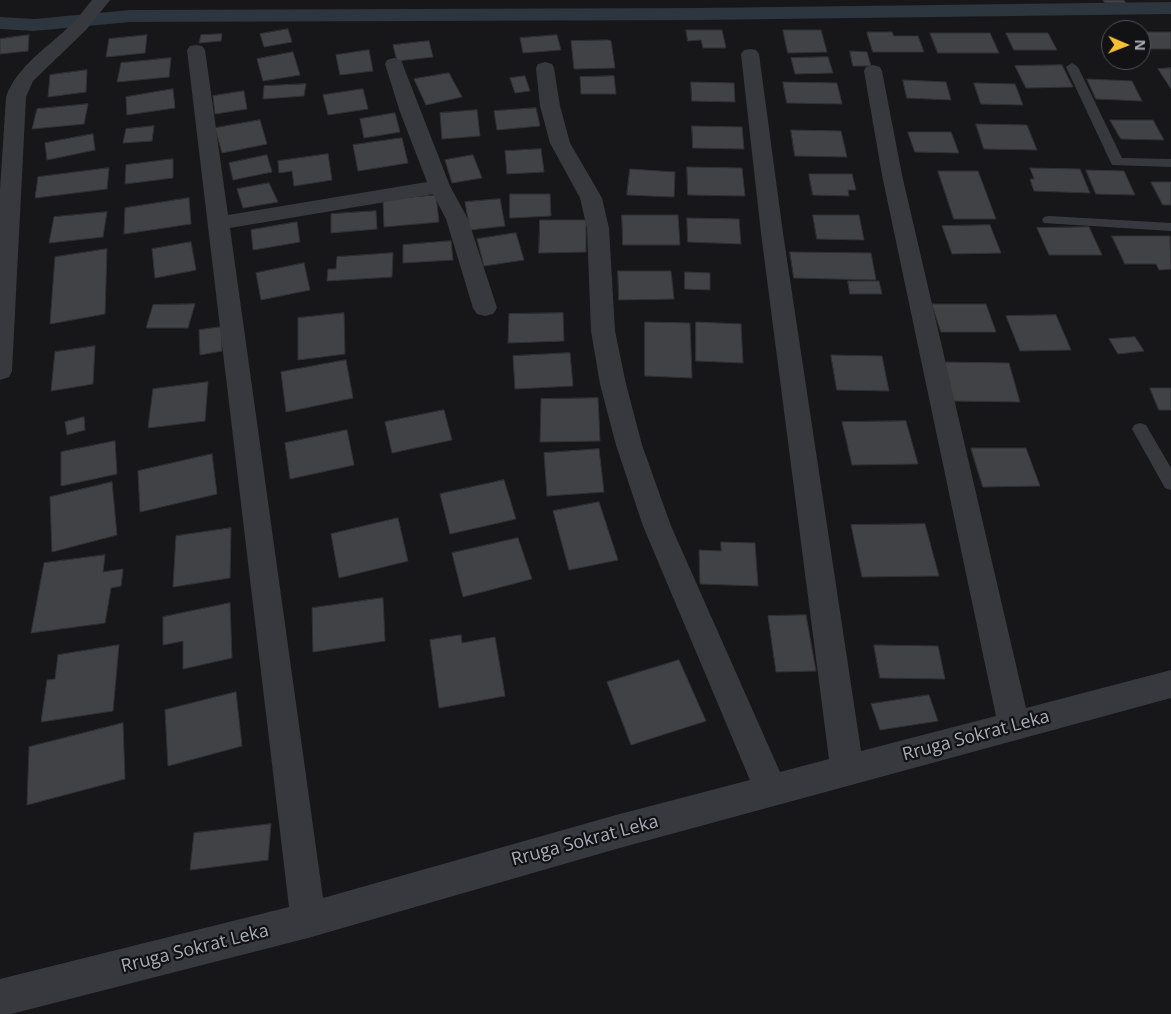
<!DOCTYPE html>
<style>
body{margin:0}
#map{position:relative;width:1171px;height:1014px;overflow:hidden;background:#171719;font-family:"Open Sans",sans-serif}
canvas{display:block}
.north{position:absolute;left:1101px;top:20px;width:50px;height:50px;box-sizing:border-box;background:#121214;border:1px solid #4e5056;border-radius:50%;rotate:91deg;font-size:14px;font-weight:700;line-height:20px;text-align:center;color:#a9adb9}
.north::after{content:'';display:block;margin:auto;width:18px;height:22px;background:#f6c032;clip-path:polygon(50% 0,100% 100%,50% 72%,0 100%)}
</style>
<div id="map">
<canvas width="1171" height="1014"></canvas>
<div class="north">N</div>
</div>
<script>
const c = document.querySelector('canvas').getContext('2d');
c.lineJoin = 'round';
function fill(path, color) { c.fillStyle = color; c.fill(path, 'evenodd'); }
function stroke(path, color, width, dash) { c.strokeStyle = color; c.lineWidth = width; c.lineCap = dash ? 'butt' : 'round'; c.setLineDash(dash || []); c.stroke(path); }
function write(font, color, halo, rows, align = 'center') {
  c.font = font + ' "Open Sans",sans-serif'; c.lineWidth = 4.5; c.setLineDash([]); c.textBaseline = 'middle'; c.strokeStyle = halo; c.fillStyle = color; for (const [text, x, y, turn = 0] of rows) {
    c.save(); c.translate(x, y); c.rotate((+turn || 0) * Math.PI / 180); c.textAlign = isNaN(turn) ? turn : align; if (halo) c.strokeText(text, 0, 0); c.fillText(text, 0, 0); c.restore();
  }
}
const canal = new Path2D(`
 M1171,2V14L699,20L130,22L34,31L0,29V17L34,19L130,10L699,8Z`);
const building = new Path2D(`
 M1103,0H1124L1126,3H1105Z
 M288,29L292,42L264,47L260,34Z
 M686,30H722L726,48H703L701,40L688,41Z
 M783,30H821L827,52L788,53Z
 M867,32H892L894,36H918L924,52H873Z
 M1141,32H1171V49H1146L1141,40Z
 M930,33H990L999,53H938Z
 M1006,33H1048L1057,50H1014Z
 M222,34L221,41L199,43L201,35Z
 M29,35L28,51L0,54V39Z
 M147,35L145,53L106,57L109,39Z
 M557,35L561,50L523,53L520,38Z
 M608,40L611,41L615,68L574,69L571,41Z
 M429,41L433,57L397,61L393,45Z
 M369,50L373,71L340,75L336,55Z
 M850,51L867,52L871,66H853Z
 M293,52L300,75L263,81L257,59Z
 M828,57L833,73L795,74L791,58Z
 M171,58L169,77L117,82L121,63Z
 M1062,65L1073,87L1026,88L1015,66Z
 M1171,68V89L1158,69Z
 M87,70L86,92L48,97L50,75Z
 M449,73L462,97L426,105L414,79Z
 M525,76L530,91L515,93L510,78Z
 M614,76L616,94H581L580,77Z
 M1087,79L1132,81L1142,101L1096,99Z
 M903,80L946,82L951,100L907,98Z
 M691,82L734,83L735,102L692,101Z
 M783,82L837,83L842,104L787,103Z
 M974,83L1015,84L1023,105L981,104Z
 M306,84L304,96L263,99L264,86Z
 M173,89L175,108L127,115L126,97Z
 M363,89L368,109L328,115L323,95Z
 M244,91L247,109L215,114L213,96Z
 M88,104L84,124L32,129L37,109Z
 M536,108L540,126L497,130L494,111Z
 M477,110L480,136L442,139L440,113Z
 M395,113L400,132L364,138L360,119Z
 M260,120L267,144L222,153L215,128Z
 M1110,120H1153L1164,140L1121,139Z
 M976,124L1027,125L1037,150L984,149Z
 M154,126L152,141L123,143L126,129Z
 M692,126L742,127L744,149L693,148Z
 M791,130L841,131L847,157L795,156Z
 M908,132H951L959,153L915,152Z
 M93,134L95,150L47,160L45,143Z
 M402,138L408,163L358,171L353,145Z
 M541,149L544,172L507,174L505,151Z
 M328,154L332,180L294,186L292,171L279,173L278,161Z
 M267,155L272,172L233,180L229,163Z
 M473,155L482,178L452,183L445,160Z
 M173,159V178L125,184L126,165Z
 M687,167L742,168L745,196L688,195Z
 M109,168L107,189L35,198L38,177Z
 M1030,168L1080,169L1090,193L1034,191L1030,179H1034Z
 M630,169L675,172L674,197L627,195Z
 M1086,170L1124,171L1135,195L1096,194Z
 M938,171H978L996,219H954Z
 M809,174H852L856,190H848L849,196L813,195Z
 M1151,182H1171V205H1163Z
 M269,183L278,202L243,208L237,189Z
 M510,194H550L551,216L510,218Z
 M436,195L439,222L384,227L383,200Z
 M189,198L191,224L124,234L125,208Z
 M500,199L505,226L470,230L465,202Z
 M376,211L377,229L331,233V214Z
 M107,212L103,237L49,243L54,217Z
 M622,215H678L680,245H623Z
 M813,215H859L864,240L817,239Z
 M687,218L739,219L741,244L688,242Z
 M540,220H586V252L539,253Z
 M297,222L300,242L253,250L251,230Z
 M990,225L1001,253L952,254L942,226Z
 M1089,227L1102,255H1049L1037,228Z
 M516,233L524,260L484,266L477,239Z
 M1112,236H1170L1171,269L1159,270L1156,264H1125Z
 M451,241L453,260L403,263V245Z
 M191,242L196,270L155,278L152,249Z
 M107,249L105,314L50,324L55,257Z
 M790,252L871,253L876,280L794,278Z
 M393,253L392,277L327,281L328,269H336L337,257Z
 M304,263L310,290L261,300L256,273Z
 M618,271H671L674,299L619,300Z
 M685,272L710,273V290L685,289Z
 M848,281H879L882,294H850Z
 M195,304L188,328H146L153,305Z
 M932,304H986L996,332H941Z
 M344,313L345,354L298,360V318Z
 M563,313L564,341L508,343L509,314Z
 M1056,315L1071,350L1020,351L1006,316Z
 M645,322L690,323L692,378L645,376Z
 M696,322L741,324L743,363L696,361Z
 M221,327L222,351L200,355L199,330Z
 M1135,337L1144,351L1118,354L1109,339Z
 M95,346L93,384L51,391L55,352Z
 M570,353L573,386L515,389L513,356Z
 M831,355L882,356L889,391L837,390Z
 M346,360L353,398L286,412L281,372Z
 M941,362L1009,363L1020,402L951,401Z
 M208,382L205,421L148,428L153,389Z
 M1150,388H1171V410H1159Z
 M598,398L600,441L540,442L541,399Z
 M444,410L452,440L392,453L385,422Z
 M84,417L85,430L67,435L65,422Z
 M906,421L918,464L852,465L842,422Z
 M347,430L354,465L290,479L285,443Z
 M115,441L117,474L61,486V452Z
 M971,448H1026L1040,486L983,487Z
 M599,449L604,492L547,496L544,453Z
 M212,454L217,494L140,512L138,471Z
 M504,480L516,519L450,534L440,494Z
 M112,482L117,535L52,552L50,497Z
 M599,502L618,560L569,570L553,511Z
 M398,518L408,561L339,578L331,534Z
 M925,524L939,576L862,577L851,525Z
 M231,528L230,578L173,587L176,536Z
 M518,538L532,579L463,597L452,553Z
 M721,542L755,543L758,586L700,584L699,550L721,551Z
 M105,555L103,572L123,569L121,586L111,588L105,623L31,633L44,563Z
 M383,598L385,641L313,652L312,608Z
 M230,603L232,658L183,669V641L163,645V617Z
 M806,615L816,671L776,672L768,616Z
 M461,635L462,643L495,637L505,696L439,708L430,640Z
 M119,645L113,711L41,722L47,680L55,679L58,655Z
 M874,645L938,646L945,679L880,678Z
 M679,660L706,721L631,745L607,682Z
 M236,692L242,746L168,766L165,710Z
 M929,695L938,721L880,730L871,704Z
 M123,723L125,779L27,805L29,747Z
 M271,824L268,860L190,870L194,833Z`);
const lane = new Path2D(`
 M1072,63L1078,67L1122,158L1171,159V167L1112,165L1066,67Z
 M1049,216L1171,223V231L1044,223L1042,220L1044,217Z
 M1140,423L1146,425L1171,468V490L1165,488L1132,429L1134,425Z`);
const street = new Path2D(`
 M92,0H110L86,30L33,81L26,97L12,371L9,377L0,380V190L6,97C16,67 49,46 72,24C79,17 85,8 92,0Z
 M196,45L202,46L205,50L228,215L427,182L400,112L385,64L387,60L394,58L401,60L450,186L468,219L497,308L493,314L485,316L477,314L473,308L446,219L433,194L230,228L323,898L616,815L750,780L643,526L616,445L600,384L591,331L587,228L580,198L550,143L540,106L536,68L538,64L545,62L552,64L554,68L560,106L570,143L602,198L609,228L615,331L626,384L642,445L671,526L780,772L829,759L761,233L741,54L744,50L750,49L756,50L759,54L783,233L861,751L996,716L882,175L864,71L866,67L873,65L880,67L882,71L902,175L1026,708L1171,670V698L616,849L308,938L11,1014H0V979L289,907L187,50L190,46Z`);
const nearStreetnames = [
 ["Rruga Sokrat Leka",976,736,-15],
 ["Rruga Sokrat Leka",585,841,-15],
 ["Rruga Sokrat Leka",195,949,-14]
];
fill(canal, '#2d353e');
fill(building, '#414246');
stroke(building, '#313135', 1);
fill(lane, '#38393e');
fill(street, '#38393e');
write('18px', '#a9adb9', '#121214', nearStreetnames);
</script>
